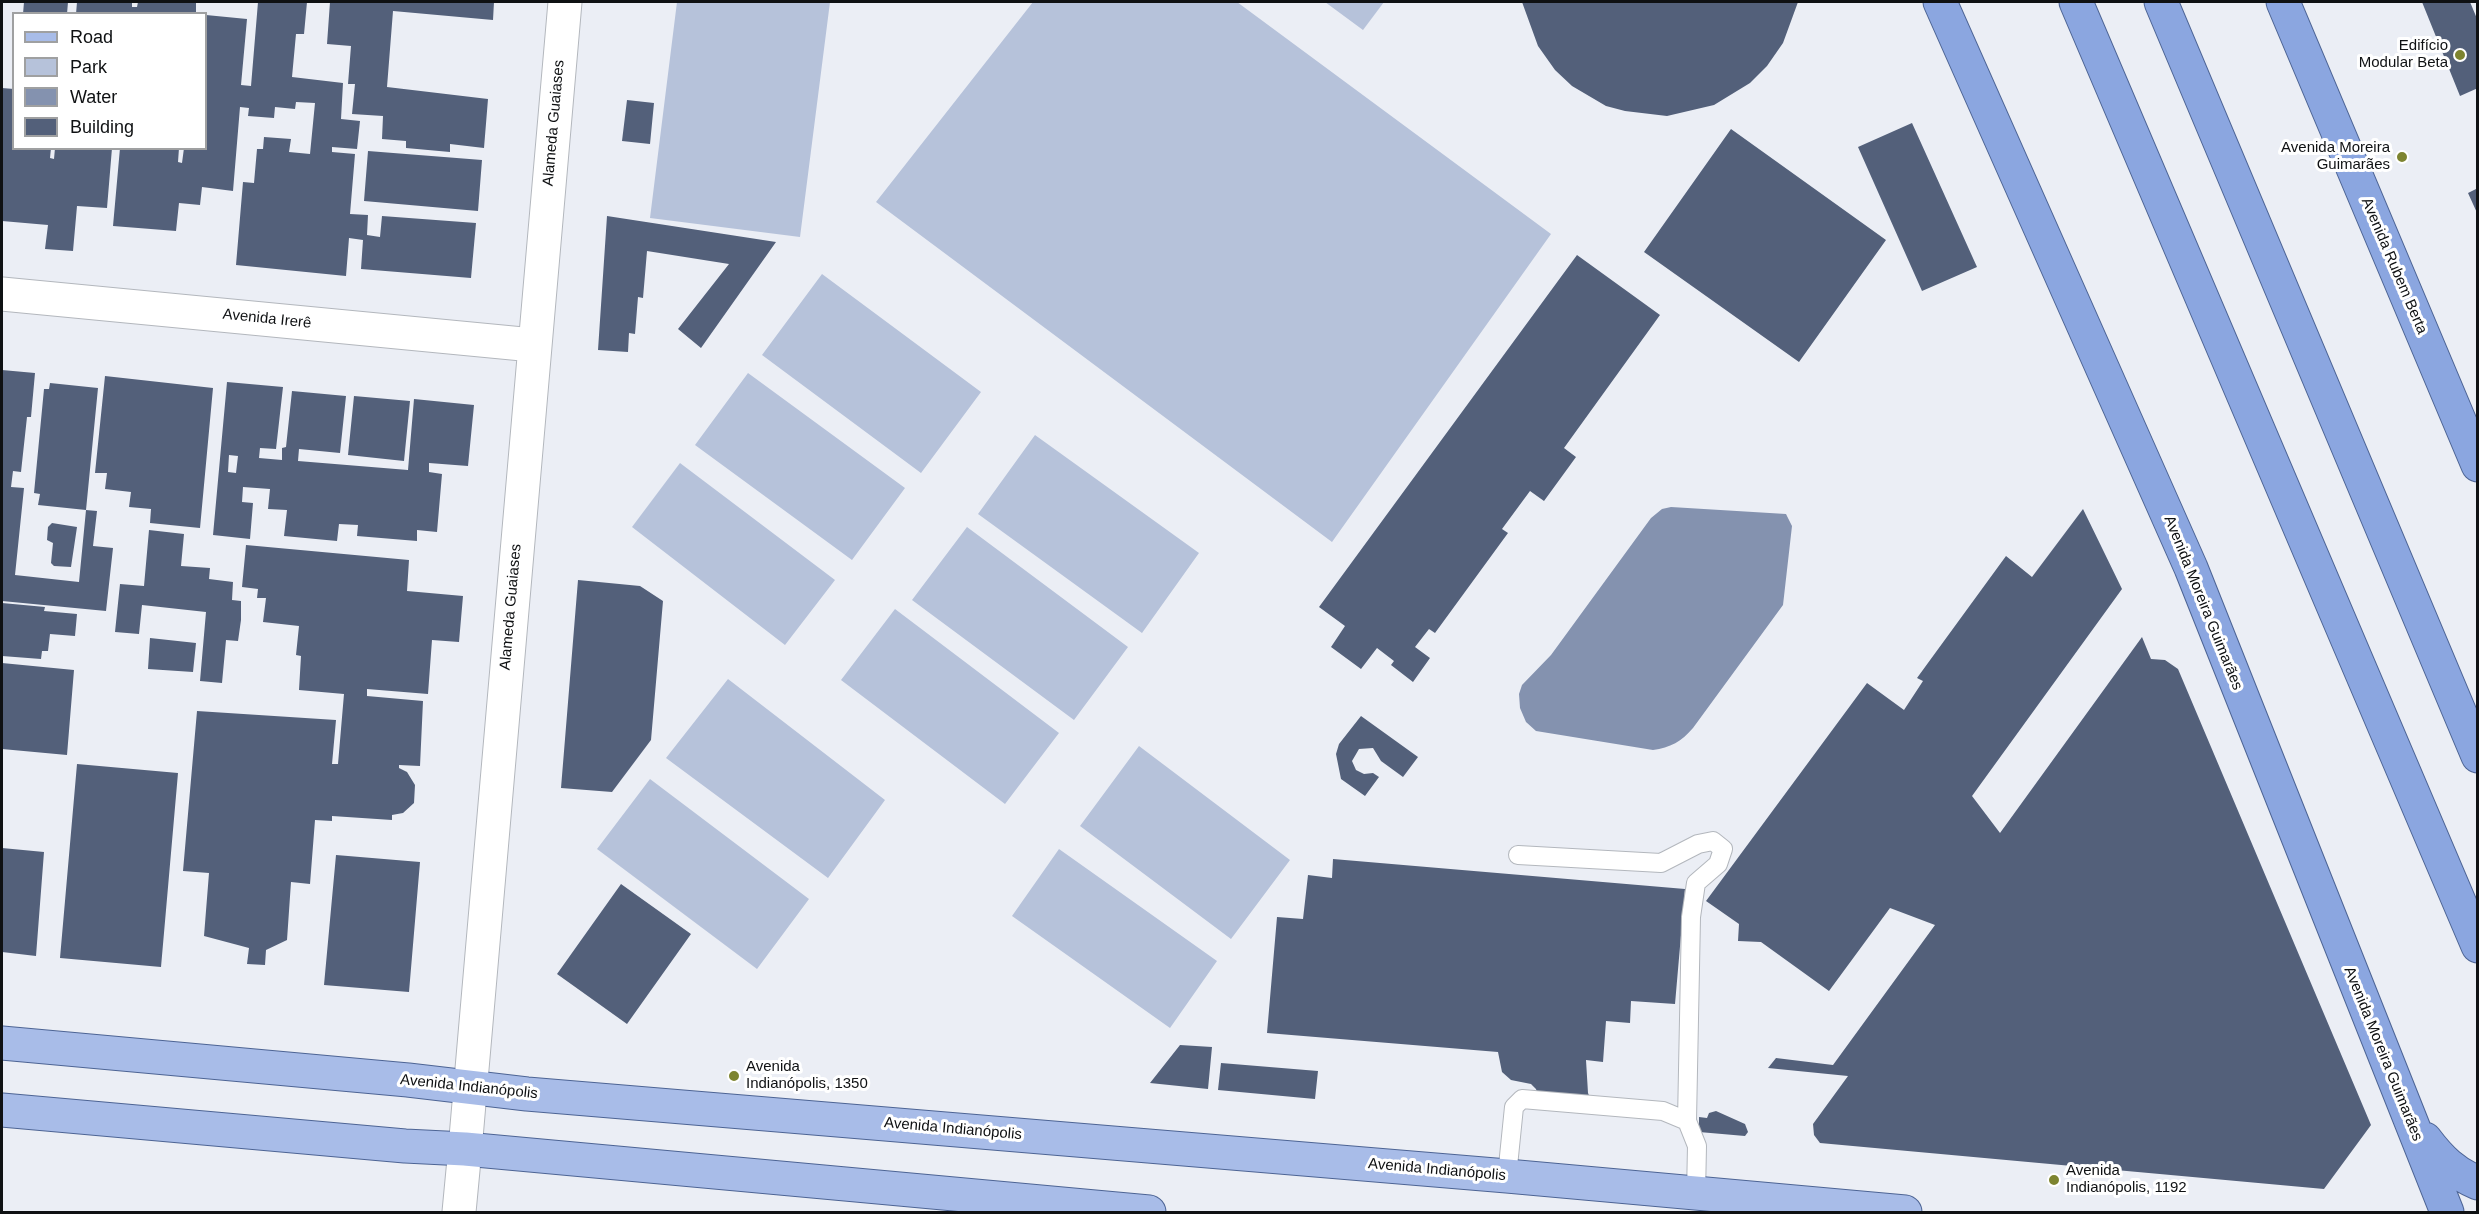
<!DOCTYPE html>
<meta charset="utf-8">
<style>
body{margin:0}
#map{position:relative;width:2479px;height:1214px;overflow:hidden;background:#ebeef5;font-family:Arial,sans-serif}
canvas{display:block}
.frame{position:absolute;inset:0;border:3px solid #0f1113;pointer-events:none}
.legend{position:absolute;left:12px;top:12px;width:195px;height:138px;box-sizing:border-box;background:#fff;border:2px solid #9fa0a1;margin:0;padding:8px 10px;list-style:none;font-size:18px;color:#0f1113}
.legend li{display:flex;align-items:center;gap:12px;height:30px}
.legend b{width:30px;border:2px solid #9fa0a1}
</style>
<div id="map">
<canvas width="2479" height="1214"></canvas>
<div class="frame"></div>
<ul class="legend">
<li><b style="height:8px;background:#a8bce8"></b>Road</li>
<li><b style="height:16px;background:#b6c2da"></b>Park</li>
<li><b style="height:16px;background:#8492af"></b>Water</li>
<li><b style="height:16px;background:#53607a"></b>Building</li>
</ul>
</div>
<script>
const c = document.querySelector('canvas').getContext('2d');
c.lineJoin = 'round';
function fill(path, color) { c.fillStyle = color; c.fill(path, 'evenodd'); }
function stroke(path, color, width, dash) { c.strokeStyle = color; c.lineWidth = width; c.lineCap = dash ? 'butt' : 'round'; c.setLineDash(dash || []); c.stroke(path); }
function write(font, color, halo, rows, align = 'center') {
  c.font = font + ' Arial,sans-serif'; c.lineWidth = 6; c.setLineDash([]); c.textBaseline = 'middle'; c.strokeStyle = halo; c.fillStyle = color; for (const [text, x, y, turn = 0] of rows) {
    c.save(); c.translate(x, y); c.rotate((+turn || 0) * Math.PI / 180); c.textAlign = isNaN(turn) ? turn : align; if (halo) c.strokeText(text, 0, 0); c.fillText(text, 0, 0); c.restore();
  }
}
const green = new Path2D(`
 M677,2H830L800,237L650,218Z
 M1033,2H1237L1551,234L1332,542L876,202Z
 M1325,2H1384L1363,30Z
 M822,274L981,392L921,473L762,355Z
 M748,373L905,488L852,560L695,445Z
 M1035,435L1199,553L1142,633L978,514Z
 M680,463L835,580L785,645L632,527Z
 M967,527L1128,647L1074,720L912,600Z
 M895,609L1059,733L1005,804L841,680Z
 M728,679L885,800L828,878L666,758Z
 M1139,746L1290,860L1231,939L1080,826Z
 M650,779L809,899L757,969L597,849Z
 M1059,849L1217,961L1170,1028L1012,916Z`);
const water = new Path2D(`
 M1671,507L1786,514L1792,526L1783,605L1693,728C1682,741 1670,748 1653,750L1536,731L1526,722L1520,708L1519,694L1522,685L1551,655L1651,518L1662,509Z`);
const building = new Path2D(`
 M24,2H68L67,14H23Z
 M77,2H132V7H137L138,2H196V14H76Z
 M258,2H307L304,34H296L292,77L343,83L341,119L360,121L357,149L332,147V152L355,154L350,214L368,215L367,235L380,237L382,216L476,223L471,278L361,269L363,240L349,238L346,276L236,265L243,182L254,183L257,149H263L264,137L291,139L289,152L310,154L315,103L296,102L295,109L275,107L274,118L248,116L249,108L240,107L233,191L202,187L200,205L179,203L176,231L113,226L120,148H179L178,162L182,163L184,148H206V15L247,19L241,85L251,86Z
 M330,2H494L493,20L393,11L387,87L488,99L484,148L450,144V152L406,148V141L382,139L383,116L352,114L355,84H348L351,46L327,44Z
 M1522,2H1798L1783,43L1767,66L1750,83L1714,105L1667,116L1625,111L1606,106L1572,86L1555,70L1538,46Z
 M2422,2H2470L2478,21V88L2460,96Z
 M2,88L14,89V148H51L50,158L54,159L55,148H112L107,208L77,206L73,251L45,249L48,225L2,221Z
 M627,100L654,103L650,144L622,141Z
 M1912,123L1977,267L1922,291L1858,147Z
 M1731,129L1886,240L1799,362L1644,252Z
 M368,151L482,160L478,211L364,201Z
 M2478,188V215L2468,193Z
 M607,216L776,242L701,348L678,329L729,264L647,251L643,298L638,297L635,334L629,333L628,352L598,350Z
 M1577,255L1660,315L1564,448L1576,457L1544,501L1530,491L1502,529L1508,533L1435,633L1429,629L1415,647L1430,658L1413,682L1391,665L1394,661L1377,648L1361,669L1331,647L1345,626L1319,607Z
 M2,370L35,373L31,417H27L21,472L13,471L11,487L24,488L15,575L79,582L86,510L97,511L93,546L113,548L106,611L2,601Z
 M105,376L213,388L200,528L150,523L151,509L129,507L131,492L105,489L107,473H95Z
 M227,382L283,387L276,449L260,448L259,458L282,460V448L286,447L292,391L346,396L340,453L299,449L298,461L408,470L414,399L474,405L468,466L429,463V472L442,474L437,532L417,530V541L357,536L358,525L339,524L337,541L284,536L287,510L268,509L270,489L243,487L242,502L253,503L250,539L213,535ZM229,455L238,456L236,473L228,472Z
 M50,383L98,388L86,510L38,505L40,494L34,493L44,389H49Z
 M354,396L410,401L404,461L348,455Z
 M2083,509L2122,589L1972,796L2000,833L2142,637L2151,659L2165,660L2178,669L2371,1125L2324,1189L1820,1143L1814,1135L1813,1124L1848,1076L1768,1068L1776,1058L1833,1065L1935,925L1890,908L1829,991L1761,942L1738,941L1739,924L1706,901L1867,683L1904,710L1923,681L1917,678L2006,556L2032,577Z
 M52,523L77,527L71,567L54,566L51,563L53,543L47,540L48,527Z
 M149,530L184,534L181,566L210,568L209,579L233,582L232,600L241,601V620L238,641L226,640L222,683L200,681L206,612L142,605L139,634L115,632L120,584L144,586Z
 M246,545L409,560L407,591L463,596L459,642L432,640L428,694L367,689V696L423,701L420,766L399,765V768L407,772L415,785L414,803L403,813L392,815V820L332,816V821L315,820L310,884L291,882L287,940L266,950L265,965L247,964L249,948L204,936L209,873L183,871L197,711L336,720L332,764H338L344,694L299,690L301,656L296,655L299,626L263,622L266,598H257L258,589L242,587Z
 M578,580L640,586L663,601L651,740L612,792L561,788Z
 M2,603L45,607L44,611L77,614L75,636L50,634L48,651H42L41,659L2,656Z
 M150,638L196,643L193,672L148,669Z
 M2,663L74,670L67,755L2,749Z
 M1361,716L1418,757L1403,777L1381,761L1373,748L1359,749L1352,761L1356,770L1364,774L1373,773L1379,777L1365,796L1341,779L1336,754L1339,744Z
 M77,764L178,773L161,967L60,958Z
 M2,848L44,852L36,956L2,952Z
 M336,855L420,862L409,992L324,985Z
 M1333,859L1685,889L1675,1004L1631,1001L1630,1023L1606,1021L1603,1062L1586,1060L1588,1093L1592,1103L1539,1099L1536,1089L1531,1084L1511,1080L1502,1072L1498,1052L1267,1033L1277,917L1303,919L1308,875L1332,878Z
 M621,884L691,934L627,1024L557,974Z
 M1180,1045L1212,1047L1208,1089L1150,1083Z
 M1221,1063L1318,1071L1315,1099L1218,1090Z
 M1716,1111L1745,1124L1748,1132L1745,1136L1699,1132V1117L1707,1118L1709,1113Z`);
const service = new Path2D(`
 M1518,855L1661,863L1698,844L1713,841L1723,849L1718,864L1696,883L1691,917L1687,1121
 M1507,1176L1514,1107L1522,1099L1663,1111L1687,1121L1697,1146L1696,1194`);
const minor = new Path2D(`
 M2,294L533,345
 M459,1212L465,1149`);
const tertiary = new Path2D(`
 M465,1149L565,2`);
const primary = new Path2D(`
 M2,1043L408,1080L527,1094L1507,1176L1905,1212
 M2,1110L405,1146L465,1149L1149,1212`);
const trunk = new Path2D(`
 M1940,2L2191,568L2447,1212
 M2076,2L2478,946
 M2161,2L2478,756
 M2283,2L2478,465
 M2425,1139C2440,1159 2454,1173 2478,1183`);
const markers = [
 [2460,55,6,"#7d8430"],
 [2402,157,6,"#7d8430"],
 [734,1076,6,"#7d8430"],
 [2054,1180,6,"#7d8430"]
];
const poiNames = [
 ["Edifício",2448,46],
 ["Modular Beta",2448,63],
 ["Avenida Moreira",2390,148],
 ["Guimarães",2390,165],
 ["Avenida",746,1067,"left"],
 ["Indianópolis, 1350",746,1084,"left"],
 ["Avenida",2066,1171,"left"],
 ["Indianópolis, 1192",2066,1188,"left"]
];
const streetNames = [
 ["Alameda Guaiases",554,123,-85],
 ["Avenida Rubem Berta",2394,266,67],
 ["Avenida Irerê",267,319,6],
 ["Avenida Moreira Guimarães",2203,603,68],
 ["Alameda Guaiases",511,607,-85],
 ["Avenida Moreira Guimarães",2383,1054,68],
 ["Avenida Indianópolis",469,1087,6],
 ["Avenida Indianópolis",953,1129,5],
 ["Avenida Indianópolis",1437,1170,5]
];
fill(green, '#b6c2da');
fill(water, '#8492af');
fill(building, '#53607a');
stroke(service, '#b3b7bd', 20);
stroke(minor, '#b3b7bd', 35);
stroke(tertiary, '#b3b7bd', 35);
stroke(primary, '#4d6494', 35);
stroke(trunk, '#4d6494', 35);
stroke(service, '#fff', 18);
stroke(minor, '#fff', 33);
stroke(tertiary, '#fff', 33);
stroke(primary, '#a8bce8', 33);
stroke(trunk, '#8ba6e0', 33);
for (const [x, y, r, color] of markers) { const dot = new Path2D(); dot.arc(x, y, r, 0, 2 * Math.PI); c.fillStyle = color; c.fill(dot); stroke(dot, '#fff', 2); }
write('15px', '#0f1113', '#fff', poiNames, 'right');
write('15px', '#0f1113', '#fff', streetNames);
</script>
